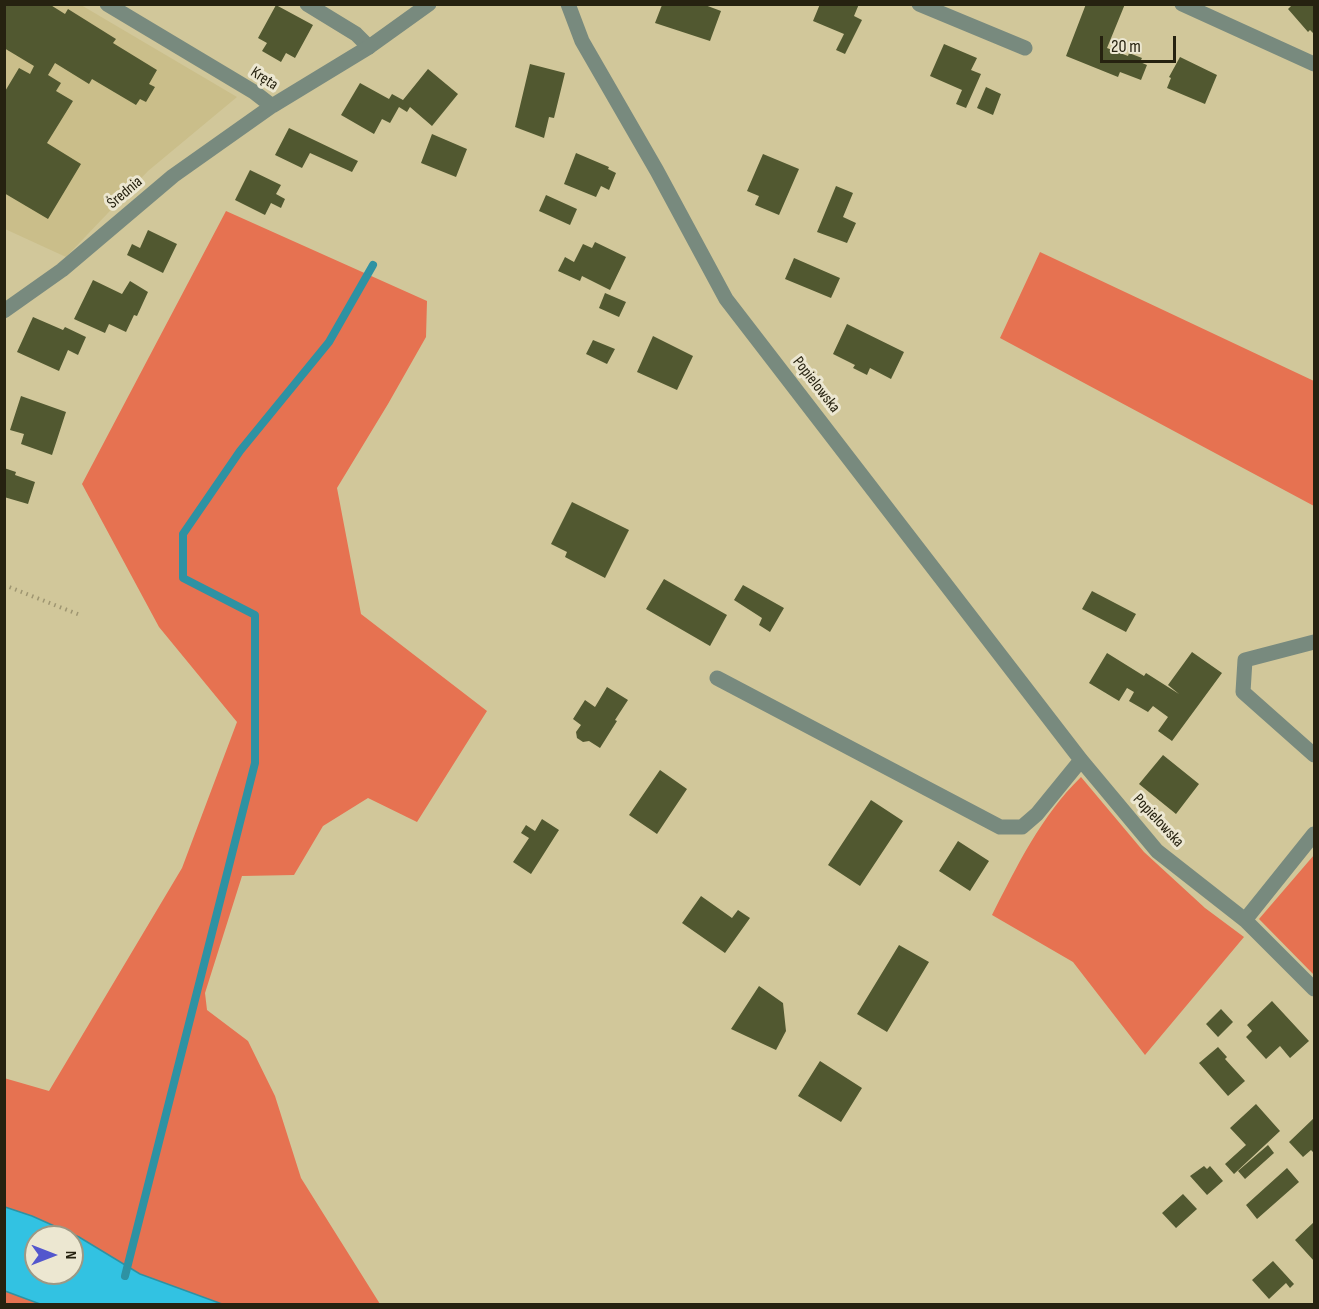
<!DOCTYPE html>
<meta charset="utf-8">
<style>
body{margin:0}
#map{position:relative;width:1319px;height:1309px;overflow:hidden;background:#d1c79a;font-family:"Sofia Sans Condensed",sans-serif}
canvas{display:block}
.frame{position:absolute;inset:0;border:6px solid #262210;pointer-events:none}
.north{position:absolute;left:24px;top:1225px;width:60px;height:60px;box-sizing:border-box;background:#ece7d1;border:2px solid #9d9884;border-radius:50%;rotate:90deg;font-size:16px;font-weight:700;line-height:24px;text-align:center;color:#262210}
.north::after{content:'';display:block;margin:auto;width:21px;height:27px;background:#5357cd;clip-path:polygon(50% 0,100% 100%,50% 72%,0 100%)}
.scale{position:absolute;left:1100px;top:36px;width:76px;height:27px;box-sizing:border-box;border:3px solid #262210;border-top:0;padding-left:8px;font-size:18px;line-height:21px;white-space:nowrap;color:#262210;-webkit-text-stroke:4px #ece7d1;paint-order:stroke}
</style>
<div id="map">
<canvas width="1319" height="1309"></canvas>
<div class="frame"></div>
<div class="north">N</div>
<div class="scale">20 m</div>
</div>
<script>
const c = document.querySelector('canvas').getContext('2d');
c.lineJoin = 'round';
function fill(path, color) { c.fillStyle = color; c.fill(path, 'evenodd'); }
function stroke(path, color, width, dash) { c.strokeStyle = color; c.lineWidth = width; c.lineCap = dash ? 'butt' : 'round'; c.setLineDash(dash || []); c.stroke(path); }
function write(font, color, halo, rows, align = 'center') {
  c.font = font + ' "Sofia Sans Condensed",sans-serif'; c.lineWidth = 6; c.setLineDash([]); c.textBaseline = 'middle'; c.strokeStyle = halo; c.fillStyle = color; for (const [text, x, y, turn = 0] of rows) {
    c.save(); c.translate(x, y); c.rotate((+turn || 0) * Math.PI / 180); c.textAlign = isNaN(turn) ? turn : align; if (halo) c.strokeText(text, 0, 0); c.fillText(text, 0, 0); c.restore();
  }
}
const built = new Path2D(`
 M5,5H81L237,97L148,171L66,257L5,229Z`);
const green = new Path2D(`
 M226,211L427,301L426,337L388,404L337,488L361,614L487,711L417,822L368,798L323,826L294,875L242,876L205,993L207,1010L248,1041L275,1096L301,1178L380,1304H5L4,1078L49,1091L182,868L237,722L159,627L82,484ZM36,1237H72V1273H36Z
 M1040,252L1314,381V506L1000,338Z
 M1081,777L1144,852L1205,908L1244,937L1145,1055L1073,962L992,915C1017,866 1041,816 1081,777Z
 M1314,855V975L1259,919Z`);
const water = new Path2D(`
 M5,1207L32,1216L79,1237L140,1274L222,1304H40L5,1291ZM36,1237H72V1273H36Z`);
const stream = new Path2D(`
 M125,1276L255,763V615L183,578V534L240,451L329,342L373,265`);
const building = new Path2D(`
 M4,4H49L65,14L68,9L116,39L113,43L157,70L149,84L155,87L146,102L140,99L136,105L92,79L89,84L55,63L48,75L61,83L56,91L73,101L47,143L81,164L48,219L4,193V93L19,68L30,74L34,66L4,48Z
 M820,4H859L854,16L862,20L845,54L836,50L844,34L813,21Z
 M1086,4H1125L1107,48L1128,56L1129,53L1142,58L1140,62L1147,65L1141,80L1120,72L1118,77L1066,56Z
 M1293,4H1314L1313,33L1310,30L1308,32L1288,9Z
 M276,5L313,25L295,58L286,53L281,62L262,51L267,43L258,38Z
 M662,5H705L721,11L710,41L655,23Z
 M944,44L977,58L971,70L981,74L966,108L956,104L962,90L930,76Z
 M1180,57L1217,75L1205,104L1167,88L1171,78L1169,77Z
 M530,64L565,73L554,118L549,117L544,138L515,127Z
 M428,69L458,94L432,126L410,107L407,112L399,107L390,123L382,119L374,134L341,115L360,83L389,99L392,94L403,100Z
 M986,87L1001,94L993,115L977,108Z
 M289,128L358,161L352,172L310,153L302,168L275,155Z
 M432,134L467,149L456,177L421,163Z
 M576,153L609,167L608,169L616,173L609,190L601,186L596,197L564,184Z
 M763,154L799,169L779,215L755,205L759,196L747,191Z
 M250,170L281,185L276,194L285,199L281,208L271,203L265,215L235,200Z
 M836,186L853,193L843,217L856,223L847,243L817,232Z
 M546,195L577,209L570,225L539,211Z
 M148,230L177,244L163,273L127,255L132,244L140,248Z
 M595,242L626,257L610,290L582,276L580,281L558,271L565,257L574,262L583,244L592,248Z
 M794,258L840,278L831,298L785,279Z
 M93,280L122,294L130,281L148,292L137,316L134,315L126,332L109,324L105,333L74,319Z
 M605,293L626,302L619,317L599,308Z
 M33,317L63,330L65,327L86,337L78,355L68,350L59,371L17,352Z
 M847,324L904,352L891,379L870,368L867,375L853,368L855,365L833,354Z
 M653,336L693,356L677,390L637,372Z
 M593,340L615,349L607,364L586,354Z
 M21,396L66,412L52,455L21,444L24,434L10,430Z
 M4,468L16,472L15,475L35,482L28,504L4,497Z
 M572,502L629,530L605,578L565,557L567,552L551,544Z
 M664,579L727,615L710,646L646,609Z
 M743,585L784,608L770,632L759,625L762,618L734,600Z
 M1092,591L1136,614L1126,632L1082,609Z
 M1192,652L1222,673L1172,741L1158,731L1168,717L1153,706L1148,712L1129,701L1134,692L1127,688L1119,701L1089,683L1107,653L1144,676L1146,673L1179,694L1168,685Z
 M607,687L628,700L615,720L617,721L600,748L589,741L583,742L577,738L576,732L581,725L573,719L585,700L595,707Z
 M1163,755L1199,784L1176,814L1139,784Z
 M660,770L687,789L657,834L629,815Z
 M871,800L903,821L860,886L828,865Z
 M542,819L559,830L531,874L513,862L529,838L521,833L526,825L535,831Z
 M958,841L989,861L970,891L939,871Z
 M701,896L732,918L738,910L750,918L725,953L682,923Z
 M899,945L929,962L887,1032L857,1014Z
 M759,986L783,1003L786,1031L776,1050L731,1029Z
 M1272,1001L1309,1041L1290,1058L1280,1046L1266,1059L1246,1037L1252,1031L1247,1025Z
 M1221,1009L1233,1022L1218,1037L1206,1024Z
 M1218,1047L1227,1057L1225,1059L1245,1081L1228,1096L1199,1063Z
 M820,1061L862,1088L841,1122L798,1096Z
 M1256,1104L1280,1131L1234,1174L1225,1164L1246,1145L1230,1128Z
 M1314,1118V1153L1311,1150L1303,1157L1289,1142Z
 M1268,1145L1274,1153L1245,1179L1238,1171Z
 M1204,1166L1207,1169L1210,1166L1223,1181L1207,1195L1190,1176Z
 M1287,1168L1299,1182L1257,1219L1246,1205Z
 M1183,1194L1197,1209L1176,1228L1162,1213Z
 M1314,1222V1261L1295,1240Z
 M1273,1261L1294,1284L1290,1288L1286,1283L1269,1299L1252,1280Z`);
const path = new Path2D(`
 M4,585L80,615`);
const lane = new Path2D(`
 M307,4L356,34L369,47`);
const street = new Path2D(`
 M107,4L254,92L272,106
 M568,4L582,41L657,171L726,299L1081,760L1157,851L1245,920L1314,989
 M919,4L1025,48
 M1182,4L1314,64
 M4,311L62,270L173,176L272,106L369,47L429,4
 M1314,642L1245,660L1243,692L1314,755
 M717,678L1000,827H1022L1037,814L1081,760
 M1245,920L1314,834`);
const streetNames = [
 ["Kręta",264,79,33],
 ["Średnia",125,193,-40],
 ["Popielowska",816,385,52],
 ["Popielowska",1158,821,47]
];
fill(built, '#cabe8a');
fill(green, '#e67251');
fill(water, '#32c2e2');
stroke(water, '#2e92a3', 1.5);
stroke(stream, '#2e92a3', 8);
fill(building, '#515830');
stroke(path, '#9e9571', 4, [1.5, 4.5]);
stroke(lane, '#788a7e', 15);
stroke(street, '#788a7e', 15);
write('16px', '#262210', '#ece7d1', streetNames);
</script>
